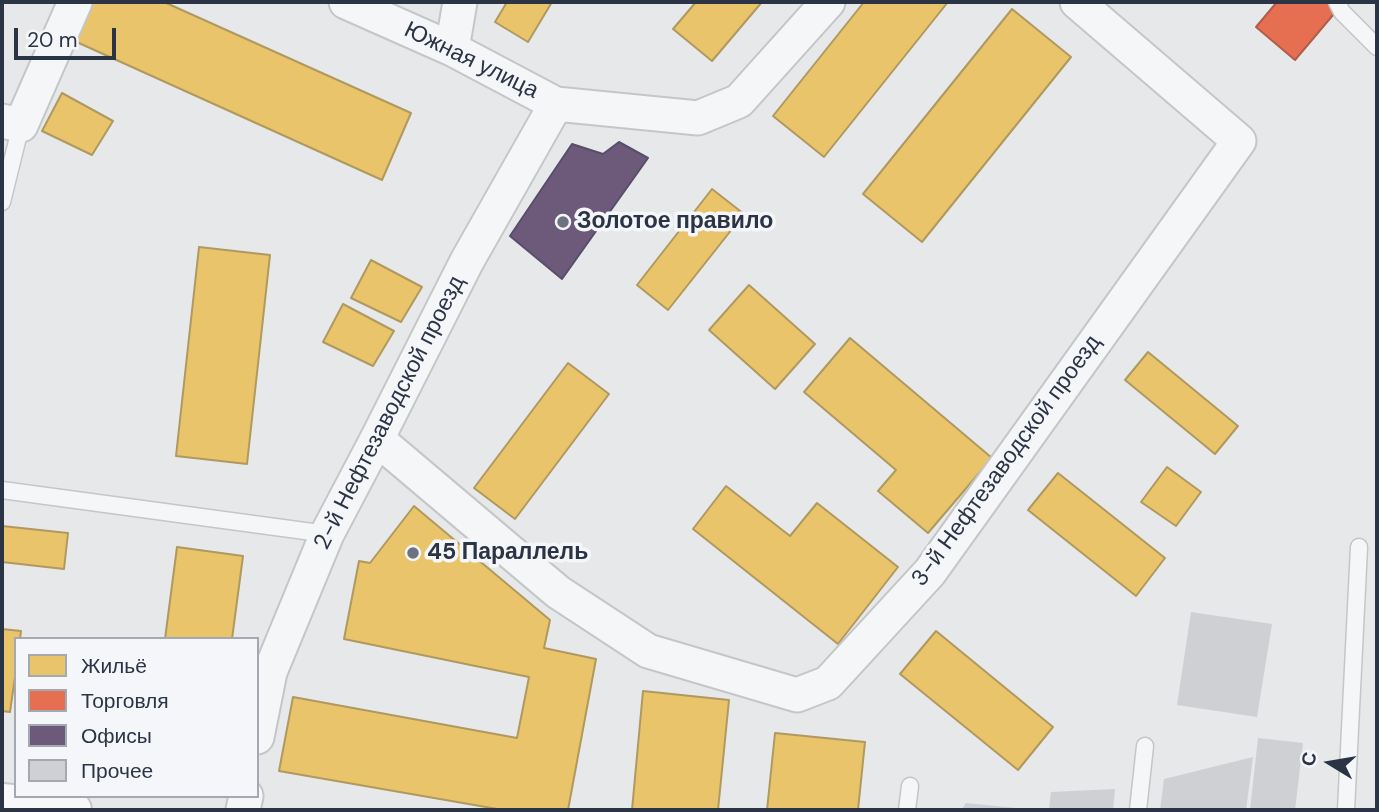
<!DOCTYPE html>
<meta charset="utf-8">
<style>
body{margin:0}
#map{position:relative;width:1379px;height:812px;overflow:hidden;background:#e6e8ea;font-family:"DM Sans",sans-serif}
canvas{display:block}
.frame{position:absolute;inset:0;border:4px solid #2b3445;pointer-events:none}
.legend{position:absolute;left:14px;top:637px;width:245px;height:161px;box-sizing:border-box;background:#f4f6f9;border:2px solid #a4a8b1;margin:0;padding:9px 12px;list-style:none;font-size:21px;color:#2b3445}
.legend li{display:flex;align-items:center;gap:14px;height:35px}
.legend b{width:35px;border:2px solid #a4a8b1}
.north{position:absolute;left:1295px;top:728px;width:70px;height:70px;-webkit-text-stroke:5px #f4f6f9;paint-order:stroke;rotate:281deg;font-size:19px;font-weight:700;line-height:28px;text-align:center;color:#2b3445}
.north::after{content:'';display:block;margin:auto;width:24px;height:32px;background:#2b3445;clip-path:polygon(50% 0,100% 100%,50% 72%,0 100%)}
.scale{position:absolute;left:14px;top:28px;width:102px;height:32px;box-sizing:border-box;border:4px solid #2b3445;border-top:0;padding-left:9px;font-size:21px;line-height:24px;white-space:nowrap;color:#2b3445;-webkit-text-stroke:5px #f4f6f9;paint-order:stroke}
</style>
<div id="map">
<canvas width="1379" height="812"></canvas>
<div class="frame"></div>
<ul class="legend">
<li><b style="height:19px;background:#e9c46a"></b>Жильё</li>
<li><b style="height:19px;background:#e76f51"></b>Торговля</li>
<li><b style="height:19px;background:#6d597a"></b>Офисы</li>
<li><b style="height:19px;background:#ced0d3"></b>Прочее</li>
</ul>
<div class="north">С</div>
<div class="scale">20 m</div>
</div>
<script>
const c = document.querySelector('canvas').getContext('2d');
c.lineJoin = 'round';
function fill(path, color) { c.fillStyle = color; c.fill(path, 'evenodd'); }
function stroke(path, color, width, dash) { c.strokeStyle = color; c.lineWidth = width; c.lineCap = dash ? 'butt' : 'round'; c.setLineDash(dash || []); c.stroke(path); }
function write(font, color, halo, rows, align = 'center') {
  c.font = font + ' "DM Sans",sans-serif'; c.lineWidth = 7; c.setLineDash([]); c.textBaseline = 'middle'; c.strokeStyle = halo; c.fillStyle = color; for (const [text, x, y, turn = 0] of rows) {
    c.save(); c.translate(x, y); c.rotate((+turn || 0) * Math.PI / 180); c.textAlign = isNaN(turn) ? turn : align; if (halo) c.strokeText(text, 0, 0); c.fillText(text, 0, 0); c.restore();
  }
}
const homes = new Path2D(`
 M87,2H164L411,113L382,180L70,39Z
 M507,2H552L528,42L495,22Z
 M696,2H762L712,61L673,29Z
 M864,2H948L824,157L773,116Z
 M1012,9L1071,57L922,242L863,194Z
 M62,93L113,121L92,155L42,131Z
 M712,189L744,214L668,310L637,285Z
 M199,247L270,255L247,464L176,456Z
 M371,260L422,287L401,322L351,298Z
 M749,285L815,344L775,389L709,330Z
 M343,304L394,331L373,366L323,342Z
 M850,338L992,458L928,533L878,491L896,470L804,392Z
 M1148,352L1238,426L1215,454L1125,380Z
 M568,363L609,394L515,519L474,488Z
 M1167,467L1201,492L1176,526L1141,502Z
 M1058,473L1165,558L1136,596L1028,510Z
 M726,486L790,536L817,503L898,567L838,644L693,529Z
 M414,506L550,620L544,648L596,659L568,810H503L279,771L293,697L517,738L529,677L344,639L359,561L370,563Z
 M2,526L68,533L64,569L2,562Z
 M177,547L243,556L232,639H165Z
 M2,629L21,631L20,639H16V670L10,712L2,711Z
 M936,631L1053,727L1018,770L900,674Z
 M643,691L729,700L718,810H632Z
 M775,733L865,742L858,810H767Z`);
const shops = new Path2D(`
 M1277,2H1344L1295,60L1256,27Z`);
const offices = new Path2D(`
 M619,142L648,158L562,279L510,236L572,144L603,154Z`);
const building = new Path2D(`
 M1191,612L1272,624L1257,717L1177,705Z
 M1258,738L1303,743L1295,810H1250Z
 M1253,757L1246,810H1160L1164,779Z
 M1115,789L1113,810H1049L1051,792Z
 M966,803L1016,808V810H961Z`);
const service = new Path2D(`
 M1337,2L1342,12L1377,47
 M2,202L21,125
 M2,490L327,534
 M907,810L910,786
 M1138,810L1145,746
 M1346,810L1359,547`);
const minor = new Path2D(`
 M346,2L452,49L556,104L698,118L739,101L828,2
 M452,49L460,2
 M2,121L21,125L75,2
 M377,439L558,592L648,651L797,695L828,683L930,572L1239,141L1077,2
 M257,737L270,672L327,534L377,439L467,261L556,104
 M243,810L246,796`);
const secondary = new Path2D(`
 M2,803L72,810`);
const markers = [
 [563,222,7,"#6c737f"],
 [413,553,7,"#6c737f"]
];
const streetNames = [
 ["Южная улица",471,61,26],
 ["2-й Нефтезаводской проезд",390,413,-63],
 ["3-й Нефтезаводской проезд",1007,461,-54]
];
const poiNames = [
 ["Золотое правило",577,222],
 ["45 Параллель",427,553]
];
fill(homes, '#e9c46a');
stroke(homes, '#b0995f', 2);
fill(shops, '#e76f51');
stroke(shops, '#af5d4d', 2);
fill(offices, '#6d597a');
stroke(offices, '#594e6a', 2);
fill(building, '#ced0d3');
stroke(service, '#c4c6c8', 19);
stroke(minor, '#c4c6c8', 37);
stroke(secondary, '#c4c6c8', 42);
stroke(service, '#f5f6f7', 16);
stroke(minor, '#f5f6f7', 33);
stroke(secondary, '#f8f8f8', 38);
for (const [x, y, r, color] of markers) { const dot = new Path2D(); dot.arc(x, y, r, 0, 2 * Math.PI); c.fillStyle = color; c.fill(dot); stroke(dot, '#f4f6f9', 2.5); }
write('23px', '#2b3445', '#f4f6f9', streetNames);
write('bold 23px', '#2b3445', '#f4f6f9', poiNames, 'left');
</script>
